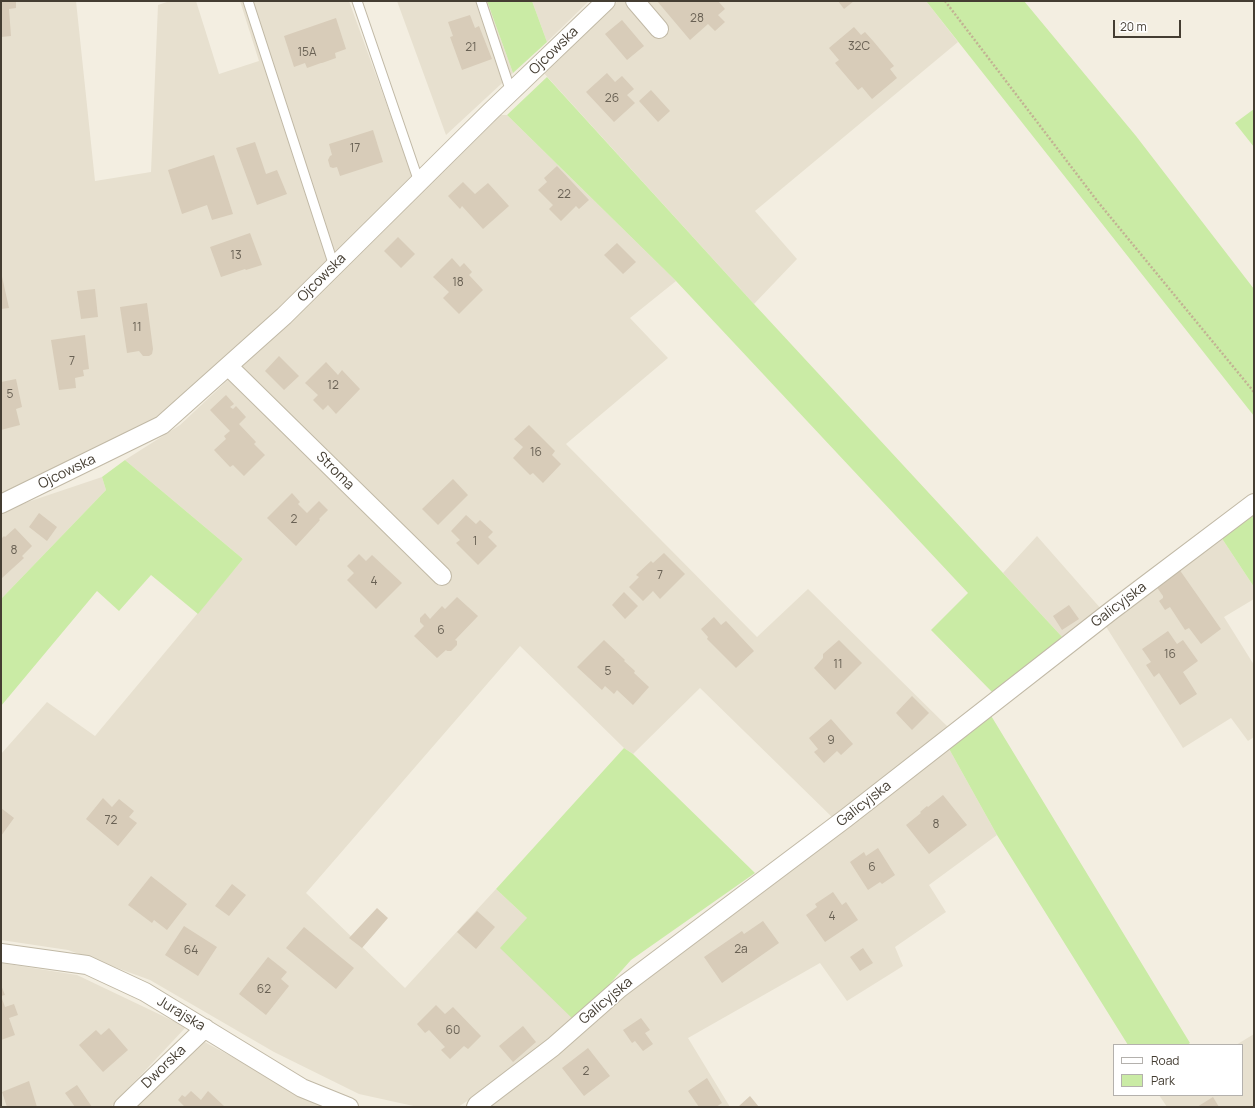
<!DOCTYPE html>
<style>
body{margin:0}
#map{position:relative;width:1255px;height:1108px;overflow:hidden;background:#f3eee1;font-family:Manrope,sans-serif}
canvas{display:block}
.frame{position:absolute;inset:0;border:2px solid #443d32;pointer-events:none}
.legend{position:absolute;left:1113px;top:1044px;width:130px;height:52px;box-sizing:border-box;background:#fff;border:1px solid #b4b1ad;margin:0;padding:5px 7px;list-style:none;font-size:12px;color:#443d32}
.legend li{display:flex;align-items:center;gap:8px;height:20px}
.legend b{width:20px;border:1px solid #b4b1ad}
.scale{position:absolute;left:1113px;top:20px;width:68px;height:18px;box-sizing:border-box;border:2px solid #443d32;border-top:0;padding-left:5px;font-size:12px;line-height:14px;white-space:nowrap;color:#443d32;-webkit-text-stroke:3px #fff;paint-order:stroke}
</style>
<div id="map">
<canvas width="1255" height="1108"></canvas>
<div class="frame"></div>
<ul class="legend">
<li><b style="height:5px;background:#fff"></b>Road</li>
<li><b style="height:11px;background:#caeba5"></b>Park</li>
</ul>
<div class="scale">20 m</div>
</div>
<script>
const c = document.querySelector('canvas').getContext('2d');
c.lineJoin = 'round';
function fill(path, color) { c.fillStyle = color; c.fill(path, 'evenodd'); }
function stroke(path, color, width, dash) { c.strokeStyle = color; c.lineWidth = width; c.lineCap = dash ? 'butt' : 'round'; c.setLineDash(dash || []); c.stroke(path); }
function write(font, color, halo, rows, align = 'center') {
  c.font = font + ' Manrope,sans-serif'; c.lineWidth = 3; c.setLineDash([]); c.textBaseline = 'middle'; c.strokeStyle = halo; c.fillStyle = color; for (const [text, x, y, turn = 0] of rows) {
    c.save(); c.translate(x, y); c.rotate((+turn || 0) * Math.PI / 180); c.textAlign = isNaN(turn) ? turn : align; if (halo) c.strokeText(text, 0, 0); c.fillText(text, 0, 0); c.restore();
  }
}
const residential = new Path2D(`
 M1,1H76L95,181L151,172L158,5L170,1H196L219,74L259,61L240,1H349L413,177L293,295L178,402L150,424L1,496Z
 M397,1H487L513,73L446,135Z
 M532,1H589L547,42Z
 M618,1H926L958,42L755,211L797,259L754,304L542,71Z
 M500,115H507L676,281L630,318L668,358L566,444L757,637L808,589L949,728L835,820L700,688L633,754L624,748L520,646L306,893L405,988L496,889L527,918L576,1022L509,1074L458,1107H418L359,1094L274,1052L150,980L68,950L1,940V754L47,702L95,736L243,559L125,460L180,425L314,299Z
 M102,477L106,490L1,599V511Z
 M1219,534L1254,587V599L1224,617L1254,665V737L1248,741L1231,718L1183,748L1105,625Z
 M1037,536L1102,610L1064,639L1003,573Z
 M948,747L997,835L929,885L946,912L895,947L903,966L847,1001L820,963L688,1038L730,1107H488L628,988Z
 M1,963L77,975L186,1027L111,1107H1Z
 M1254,1034V1107H1167L1159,1095H1242V1045H1236Z
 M201,1040L325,1107H133Z`);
const green = new Path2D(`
 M487,1H532L547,42L513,73Z
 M926,1H1024L1136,136L1254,289V416Z
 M547,77L754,304L1064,639L993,693L931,630L968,593L676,281L507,115Z
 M1254,109V147L1235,123Z
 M125,460L243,559L198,614L151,575L119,611L97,591L1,706V599L106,490L102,477Z
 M1254,513V587L1219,534Z
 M990,714L1190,1043L1187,1045H1128L997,835L948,747Z
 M624,748L633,754L755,873L631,960L576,1022L500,948L527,918L496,889Z`);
const building = new Path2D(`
 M1,1H16V8L9,9L11,36L1,37Z
 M657,1H718L725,9L718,15L725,22L715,31L708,24L690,40Z
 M838,1H854L844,9Z
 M470,15L475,28L479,26L492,59L462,70L450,37L453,36L448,22Z
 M336,18L346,49L335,53L336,58L322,63H323H321L307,68L305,63L294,67L284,36Z
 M622,20L644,46L627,60L605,34Z
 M854,27L861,35L865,32L874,42L894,66L890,69L897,78L872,99L862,87L858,90L835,63L839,60L829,48Z
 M607,73L615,82L622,76L634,89L627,95L635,103L614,122L586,92Z
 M651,90L670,111L658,122L639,101Z
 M373,130L383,162L340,176L337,167L333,168L330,167L328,160L330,156L332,155L329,144Z
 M255,142L266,174L277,170L287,194L257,205L236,148Z
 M214,155L233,214L212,220L207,205L182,214L168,170Z
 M557,166L589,200L579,209L576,206L561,221L549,209L553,205L538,190L547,182L544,178Z
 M463,182L475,194L488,183L509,206L483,229L462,206L460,209L448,196Z
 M250,233L262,265L246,270L245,269L221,277L210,247Z
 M398,237L415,254L401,268L384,251Z
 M617,243L636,262L623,274L604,255Z
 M452,258L460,267L464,263L472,272L469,275L483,290L459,314L443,298L449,292L433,277Z
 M1,272L9,308L1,309Z
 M95,289L98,317L81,319L77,291Z
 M147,303L153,349L152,354L149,356H143L139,351L127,353L120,307Z
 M85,335L89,369L83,370L84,376L75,378L76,388L59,390L51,340Z
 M279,356L299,376L284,390L265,371Z
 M326,362L338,375L342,370L360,389L336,414L328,405L323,410L313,400L318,395L305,383Z
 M16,379L22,407L16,409L20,425L1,430V382Z
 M226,395L234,404L230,407L233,409L236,406L246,417L239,424L256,442L254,444L265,455L244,476L233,465L230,467L214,450L226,439L224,436L230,431L210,410Z
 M529,425L555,451L552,455L561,464L543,483L533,473L530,475L513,458L523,447L514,439Z
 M453,479L468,495L438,525L422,509Z
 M292,493L300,502L298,504L307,513L319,501L328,510L319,519L320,520L296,546L267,518Z
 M39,513L57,527L47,541L29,527Z
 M466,515L476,524L480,520L493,532L488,537L497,546L478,565L456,543L460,540L451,531Z
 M15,528L32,546L22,556L24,558L2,578L1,577V539L4,536L5,537Z
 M664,553L685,574L660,599L653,591L643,601L629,587L639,577L636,575L651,561L653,563Z
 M359,554L366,561L372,555L402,583L376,609L347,580L354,573L347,566Z
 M1179,569L1221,629L1201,644L1189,628L1185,630L1170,607L1165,610L1159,601L1163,598V596L1156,586Z
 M624,592L638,606L625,619L612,605Z
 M457,597L478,616L455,640L457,641V645L451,651H447L446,650L437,658L414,636L424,626L420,622V618L425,613L430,619L442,606L445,609Z
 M1069,605L1079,619L1062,630L1053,616Z
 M714,617L721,625L726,621L754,651L736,668L707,639L708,637L701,629Z
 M1168,631L1177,644L1183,640L1198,661L1183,672L1197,694L1180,705L1159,673L1154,677L1146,665L1151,662L1142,649Z
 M604,640L625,660L624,661L635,671L634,673L649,687L633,705L617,690L614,694L605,686L602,690L577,667Z
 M839,640L862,663L835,690L814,668L823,658V654Z
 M912,696L929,713L912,730L896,713Z
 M831,719L853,744L841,755L837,751L824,763L814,752L818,749L809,738Z
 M943,795L967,825L929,854L906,825L921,813L920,812L927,806L928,807Z
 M103,798L112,807L119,799L134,811L129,817L137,823L118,846L86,819Z
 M1,808L14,818L1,836Z
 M878,848L895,875L882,884L880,882L868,890L850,862L864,852L866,856Z
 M151,876L187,904L167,930L154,920L152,923L128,905Z
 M232,884L246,895L229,916L215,906Z
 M833,892L842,905L846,902L858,920L825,942L806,915L817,907L815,904Z
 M377,908L388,918L362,948L349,938Z
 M477,911L495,927L476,949L457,932Z
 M763,921L779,943L722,983L704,957L742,931L744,934Z
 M184,926L217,947L198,976L165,955Z
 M304,927L354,968L336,989L286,948Z
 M863,948L873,963L860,971L850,957Z
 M268,957L287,972L281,979L289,986L266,1015L239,994Z
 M1,985L5,995L1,996L5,1007L14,1004L18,1015L9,1018L15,1035L1,1040Z
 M436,1005L445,1014L453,1007L481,1036L468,1049L464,1046L450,1059L441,1050L445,1047L429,1030L425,1033L417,1024Z
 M641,1018L650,1030L645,1033L653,1044L643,1051L635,1041L632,1043L623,1030Z
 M523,1026L536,1042L513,1062L499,1046Z
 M109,1028L128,1050L103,1072L79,1045L96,1030L101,1035Z
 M588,1048L610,1076L584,1096L562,1068Z
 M707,1078L722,1103L716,1107H699L688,1091Z
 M29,1081L37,1107H7L2,1092Z
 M77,1085L90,1104L92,1107H75L65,1093Z
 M191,1091L201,1100L208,1091L225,1107H185L178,1100L182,1095L185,1097Z
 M750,1096L759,1107H739V1106Z
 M1213,1097L1219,1107H1197Z`);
const path = new Path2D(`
 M945,1L1098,202L1254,392`);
const lane = new Path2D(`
 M248,1L334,266
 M357,1L419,182
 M481,1L511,92`);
const street = new Path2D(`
 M635,1L659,29
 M228,366L442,576
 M1,504L162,425L284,316L491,111L606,1
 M1,953L87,965L145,992L302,1088L349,1107
 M123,1107L205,1028
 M476,1107L477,1105L553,1047L620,988L846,818L1111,611L1254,503`);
const numberNames = [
 ["28",697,19],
 ["32C",859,47],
 ["21",471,48],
 ["15A",307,53],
 ["26",612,99],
 ["17",355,149],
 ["22",564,195],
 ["13",236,256],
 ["18",458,283],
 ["11",137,328],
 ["7",72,362],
 ["12",333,386],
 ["5",10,395],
 ["16",536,453],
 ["2",294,520],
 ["1",475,542],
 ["8",14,551],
 ["7",660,576],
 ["4",374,582],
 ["6",441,631],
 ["16",1170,655],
 ["11",838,665],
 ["5",608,672],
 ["9",831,741],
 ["72",111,821],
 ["8",936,825],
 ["6",872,868],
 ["4",832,917],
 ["2a",741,950],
 ["64",191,951],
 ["62",264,990],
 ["60",453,1031],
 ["2",586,1072]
];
const streetNames = [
 ["Ojcowska",554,51,-44],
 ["Ojcowska",322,278,-45],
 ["Stroma",335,471,45],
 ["Ojcowska",67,472,-26],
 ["Galicyjska",1119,605,-37],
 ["Galicyjska",864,804,-38],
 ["Galicyjska",606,1001,-40],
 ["Jurajska",181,1014,31],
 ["Dworska",164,1067,-44]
];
fill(residential, '#e7e0cf');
fill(green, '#caeba5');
fill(building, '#d8ccb9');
stroke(lane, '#c1b9a6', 11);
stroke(street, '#c1b9a6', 20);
stroke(path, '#c2b293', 2.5, [2, 2]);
stroke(lane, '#fff', 9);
stroke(street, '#fff', 18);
write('12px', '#696154', null, numberNames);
write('14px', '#443d32', '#fff', streetNames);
</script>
